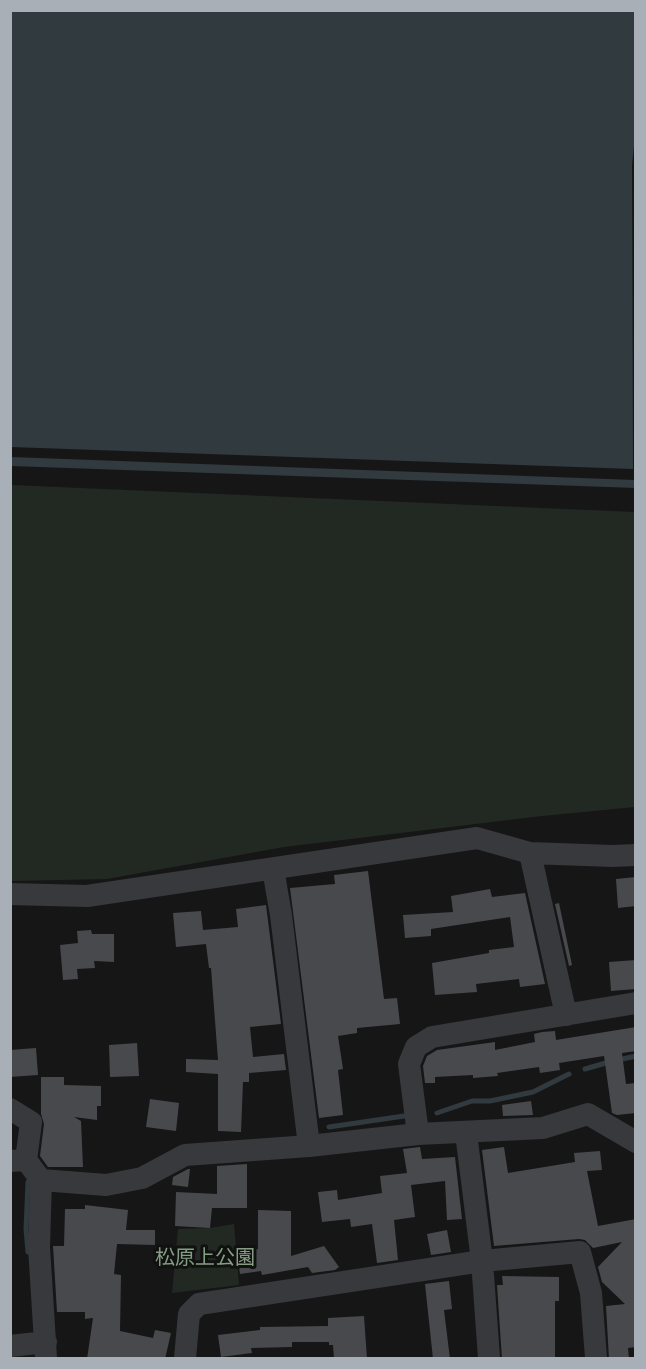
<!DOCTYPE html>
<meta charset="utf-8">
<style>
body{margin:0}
#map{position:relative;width:646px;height:1369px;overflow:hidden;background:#161617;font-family:"DM Sans",sans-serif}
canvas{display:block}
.frame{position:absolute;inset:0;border:12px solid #a9afb6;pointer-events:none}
</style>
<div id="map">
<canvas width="646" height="1369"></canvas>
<div class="frame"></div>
</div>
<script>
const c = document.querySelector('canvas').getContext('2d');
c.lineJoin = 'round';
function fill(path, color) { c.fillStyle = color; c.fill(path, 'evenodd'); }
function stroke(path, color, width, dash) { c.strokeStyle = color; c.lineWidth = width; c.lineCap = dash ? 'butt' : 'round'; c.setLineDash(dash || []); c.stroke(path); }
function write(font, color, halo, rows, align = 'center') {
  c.font = font + ' "DM Sans","Noto Sans JP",sans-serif'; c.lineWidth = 6; c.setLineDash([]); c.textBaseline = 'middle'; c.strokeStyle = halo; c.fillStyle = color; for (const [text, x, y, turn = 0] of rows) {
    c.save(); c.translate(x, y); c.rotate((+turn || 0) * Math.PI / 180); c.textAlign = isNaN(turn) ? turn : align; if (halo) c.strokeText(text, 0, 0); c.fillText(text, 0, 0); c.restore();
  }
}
const green = new Path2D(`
 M11,485L635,512V807L542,816L284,847L107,879L11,881Z
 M234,1224L239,1285L172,1293L178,1229L210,1228Z`);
const water = new Path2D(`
 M11,10L635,11L636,126L632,165L633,469L11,447Z
 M11,457L635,480L636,488L11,466Z`);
const stream = new Path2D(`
 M618,1060L636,1056
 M585,1069L609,1062
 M437,1113L472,1101H490L533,1092L569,1074
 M329,1127L411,1115
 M28,1252L26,1229L28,1182`);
const building = new Path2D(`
 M368,871L384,999L397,998L400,1024L357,1028V1033L338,1036L343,1069L338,1070L343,1115L319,1118L290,888L335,884L334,875Z
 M636,877V906L618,908L616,879Z
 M490,889L492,897L525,893L545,984L520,987L519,979L476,984L477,992L435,995L432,963L489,953V950L514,947L510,917L431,929V936L405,938L403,915L453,912L451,896Z
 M559,903L572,965L569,966L555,904Z
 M266,905L281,1024L250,1027L253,1057L284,1054L286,1070L249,1073V1082H243L241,1132L218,1131V1074L186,1072V1059L218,1060L211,968H209L206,944L176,947L173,913L201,911L203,930L238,927L236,909Z
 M91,930L92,934H114V962L94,961L95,968L77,969L78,979L63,980L60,945L78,943L77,931Z
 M636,960V989L611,991L609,962Z
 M636,1027V1051L622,1053L626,1084L636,1083V1113L617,1115L612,1113L604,1056L559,1063L560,1070L540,1073L539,1067L497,1073L498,1076L473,1078V1075L435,1077V1083H425L423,1066L427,1056L437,1050L495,1042V1050L535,1042L534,1034L542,1032L555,1031L556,1040Z
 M137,1043L139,1076L110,1077L109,1045Z
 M36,1048L38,1075L10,1077V1050Z
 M41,1077H64V1085L101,1086V1106H97V1120L74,1117L81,1121L83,1167H48L40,1156L44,1124L41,1114Z
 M150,1099L179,1103L176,1131L146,1127Z
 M531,1101L533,1115L503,1116L502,1105Z
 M420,1147L422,1159L455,1157L462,1219L447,1220L445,1181L411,1185L415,1217L394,1220L398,1260L377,1263L372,1224L351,1227L350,1219L322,1222L318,1192L337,1190L338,1200L382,1193L380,1176L407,1173L403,1149Z
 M504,1147L508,1173L575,1162L574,1153L600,1151L602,1170L587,1171L598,1226L636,1219V1347L628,1348L629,1359H609L606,1306L625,1304L602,1282L598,1267L622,1242L593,1248L585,1240L579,1239L494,1246L482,1150Z
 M247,1164V1208H212L210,1228L175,1226L176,1192L217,1194V1166Z
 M188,1169H190L188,1187L172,1185L173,1177Z
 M85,1205L128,1210L126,1230H155V1245L117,1244L114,1274L121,1275L120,1331L153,1338L155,1330L171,1333L165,1359H87L93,1318L85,1319V1312H57L53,1246H64L65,1209H85Z
 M258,1210L291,1211V1256L324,1246L339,1267L335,1270L312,1273L308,1267L262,1275L261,1271L240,1274L237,1252L258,1249Z
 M447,1230L451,1252L431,1255L427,1234Z
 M502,1276L559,1277V1301H555V1359H502L497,1285H503Z
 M449,1281L452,1309L444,1310L450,1359H433L425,1284Z
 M364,1316L367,1359H334L333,1345H329V1342H292V1347L251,1348L252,1353L221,1357L218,1335L260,1330V1327L328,1326V1318Z`);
const street = new Path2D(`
 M530,853L566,1015
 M273,869L281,915L309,1146
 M10,894L87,896L477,838L530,853L612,856L636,855
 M10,1109L31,1122L26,1160
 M466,1133L482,1261L489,1358
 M418,1134L409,1064L416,1047L432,1037L636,1003
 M10,1161L26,1160L41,1180L39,1247L46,1358
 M41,1180L106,1185L142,1178L185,1155L309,1146L418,1134L543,1128L588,1114L636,1142
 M10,1346L46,1342
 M185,1358L189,1314L199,1304L482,1261L580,1252L591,1293L596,1358`);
const parkNames = [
 ["松原上公園",205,1259]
];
fill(green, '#222923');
fill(water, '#313a3f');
stroke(stream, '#313a3f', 5);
fill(building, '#48494c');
stroke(street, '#37393c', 22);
write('20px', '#849e83', '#111112', parkNames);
</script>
